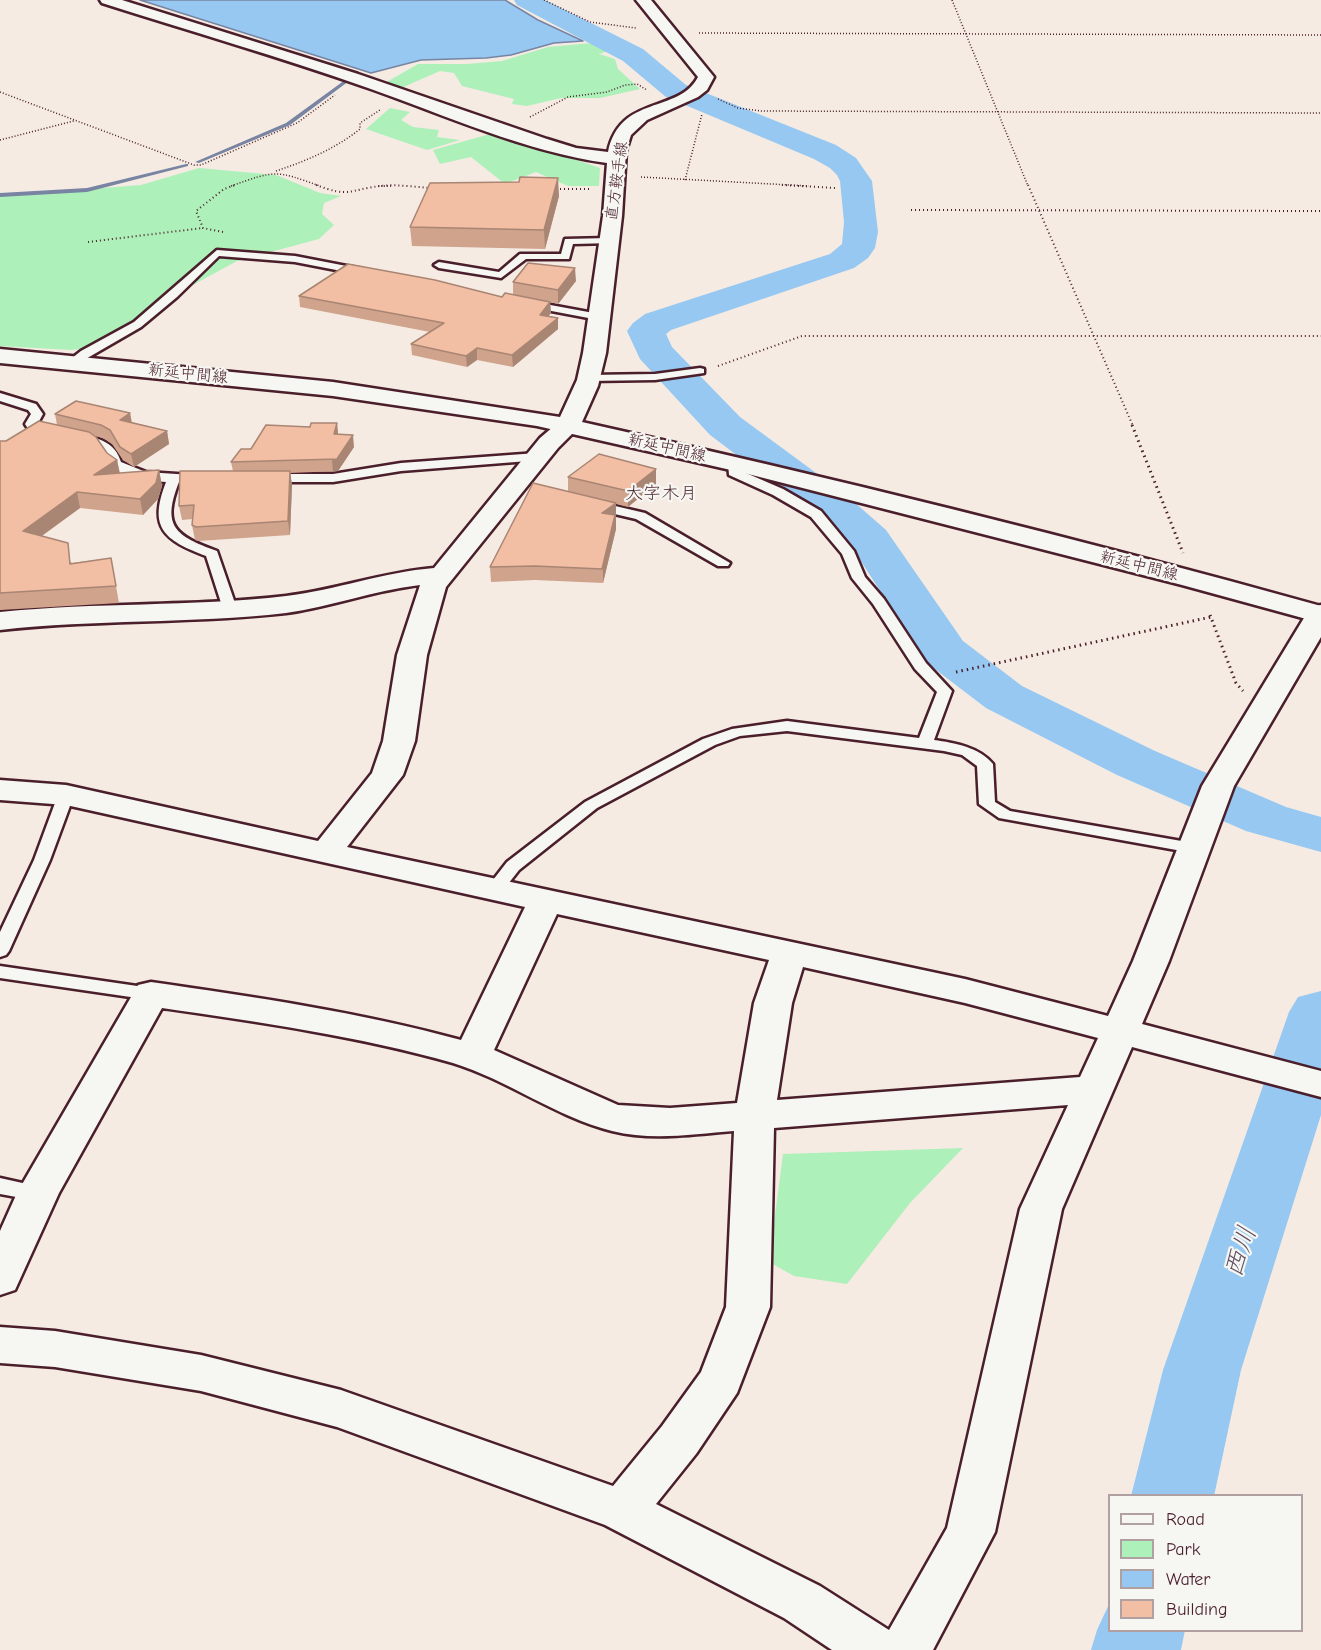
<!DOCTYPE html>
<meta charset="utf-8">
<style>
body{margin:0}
#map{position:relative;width:1321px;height:1650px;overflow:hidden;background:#f5ebe2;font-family:"Comic Neue",sans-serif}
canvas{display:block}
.legend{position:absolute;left:1108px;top:1494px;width:195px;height:138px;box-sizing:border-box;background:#f6f6f2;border:2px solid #b1a0a2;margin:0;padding:8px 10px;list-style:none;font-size:18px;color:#4a1f2b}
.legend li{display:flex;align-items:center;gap:12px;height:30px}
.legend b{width:30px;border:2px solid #b1a0a2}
</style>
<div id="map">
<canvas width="1321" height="1650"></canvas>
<ul class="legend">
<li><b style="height:8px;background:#f6f6f2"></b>Road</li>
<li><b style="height:16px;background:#adf0ba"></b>Park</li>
<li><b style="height:16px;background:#96c8f2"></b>Water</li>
<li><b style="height:16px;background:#f2bea4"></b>Building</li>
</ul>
</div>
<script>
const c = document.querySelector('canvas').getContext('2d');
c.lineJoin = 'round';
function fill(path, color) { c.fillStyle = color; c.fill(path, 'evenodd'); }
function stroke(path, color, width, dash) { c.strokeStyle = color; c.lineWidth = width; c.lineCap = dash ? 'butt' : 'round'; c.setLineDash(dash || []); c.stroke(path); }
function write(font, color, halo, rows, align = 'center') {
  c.font = font + ' "Comic Neue","Klee One",sans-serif'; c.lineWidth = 4.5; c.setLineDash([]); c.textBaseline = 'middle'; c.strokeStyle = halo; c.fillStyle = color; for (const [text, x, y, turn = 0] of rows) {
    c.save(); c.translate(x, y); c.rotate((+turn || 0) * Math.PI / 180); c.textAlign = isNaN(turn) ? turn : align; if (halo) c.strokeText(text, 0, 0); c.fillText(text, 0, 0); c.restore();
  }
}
const green = new Path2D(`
 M592,43L608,51L599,54L615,59L618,69L640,89L600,98H561L527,106L512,104L514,99L462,86L454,73L440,71L401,88L385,83L418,64H467L502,61L548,47Z
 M390,108L410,112L401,120L413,127L439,130L437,137L460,140L427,150L366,129Z
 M497,132L600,168L599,186H568L536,172L505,184L471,157L440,164L433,150Z
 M199,168L276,175L320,193L341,196L324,203L322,214L334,225L319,239L237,261L191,286L146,326L128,337L103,346L72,350L0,346V196L141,185Z
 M963,1148L910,1203L847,1284L794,1276L769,1262L783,1154Z`);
const water = new Path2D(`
 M140,0H505L538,20L583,41L554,43L511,55L486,58L421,60L371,73Z`);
const stream = new Path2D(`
 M345,80L349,81L290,125L199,163L195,162L286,123Z
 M186,164H188V166L87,192L0,197V193L87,188Z`);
const river = new Path2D(`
 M514,0H545L643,49L686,85L836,145L856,158L872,181L878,232L875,248L868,258L854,268L671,330L666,334L672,347L740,417L846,495L886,530L963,641L1022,686L1155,751L1286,807L1321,817V852L1246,831L1117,775L986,708L927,663L853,549L814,513L710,435L640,359L627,331L633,323L645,314L830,254L842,244L844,222L840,181L837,175L830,168L814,159L666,97L623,61L517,5Z
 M1321,991V1115L1241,1370L1214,1496H1131L1163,1370L1289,1012L1298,997Z
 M1110,1602V1630H1185L1181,1650H1091L1097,1630Z`);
const pathFar2 = new Path2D(`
 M544,0L590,22L636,28
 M952,0L1028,186
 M699,33L1321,35
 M0,92L194,165H201L297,123L335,95
 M718,99L738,108L761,111L1321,113
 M530,117L568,97L607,92L625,85L637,84L647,90
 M0,140L74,121
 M276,171C306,161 335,149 360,129V123L380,110
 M641,177L809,186
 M685,180L702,114
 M231,186C276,170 275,170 320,186
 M378,186H392`);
const pathFar1 = new Path2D(`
 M316,185C351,198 347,190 380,186C396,184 415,187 431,188
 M782,185L836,188
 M1028,185L1133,426
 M556,189H590
 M911,210L1321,211
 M223,232L203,228L196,211L224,189L235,185
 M88,242L203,228
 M718,366L802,336H1321`);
const path = new Path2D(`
 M1132,425L1183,553
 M1210,615L1236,683L1243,691
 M956,672L1211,617`);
const lane = new Path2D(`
 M609,238L614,241L613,243L573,244L569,259H526L501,278L439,268L434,265L439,262L499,272L520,254H561L565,239Z
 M217,250L295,256L362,269L367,272L362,275L295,262L219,256L177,297L141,327L77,364H69L67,362L81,351L134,322Z
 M529,301L599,314L604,317L599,320L525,306V302Z
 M700,368L704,369V373L655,380L589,381L583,378L589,375L655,374Z
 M0,393L36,404L43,414L38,423L56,430V436H48L27,427L25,424L31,414L28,410L0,401Z
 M80,435C99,438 115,442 121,462L146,472L207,476L209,479L203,483L179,482C161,527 176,536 217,551L237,609L235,612L230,613L223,609L206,556C164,540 148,528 166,482C149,481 124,479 111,467C108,464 108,458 105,454C100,444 86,444 76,442V436Z
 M537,453L541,454L543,457L541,460L401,471L333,482H271L265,478L271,474H333L401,463Z
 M734,459L740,463L739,470L783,489L821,511L854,551L865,577L884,599L926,663L952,691L934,740C955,743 979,747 993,764L995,802L1010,811L1193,843L1201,848L1199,852L1193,853L999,818L979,804L977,766L962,755L944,751L787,731L740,736L715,745L597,808L519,870L501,893H489L486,889L507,862L585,802L703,739L732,729L787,721L919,738L937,692L915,669L873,604L852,578L842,554L811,517L773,495L729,475L728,463Z
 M594,501L645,513L730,563L728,566H718L636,519L589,508L588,505Z
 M66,790L74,795L50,860L9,951L6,955L0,957V932L34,860L58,795Z
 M0,966L151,988L158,990L160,994L158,998L151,1000L0,978Z
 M0,1178L45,1188L48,1193L45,1198L38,1201L0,1194Z`);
const street = new Path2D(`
 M568,419L576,421L580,426L558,448L446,587L427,655L415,741L403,775L347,847L965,979L1108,1016L1133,961L1202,786L1307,613L1311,607L1321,605V637L1234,786L1169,961L1142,1024L1321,1071V1097L1132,1047L1062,1209L995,1532L933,1650H832L784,1618L605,1525L337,1427L201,1391L55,1367L0,1363V1327L55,1331L201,1355L341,1390L613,1486L662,1426L701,1372L726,1307L734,1131C694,1134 652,1141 612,1131C556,1117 508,1080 453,1063C358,1036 259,1022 162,1008L59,1193L15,1290L0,1295V1231L17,1193L138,985L151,982C255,997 359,1012 461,1040L525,907L66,805L0,800V780L66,785L318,841L372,773L383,741L397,655L420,585C374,590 331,607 286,613C191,624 95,619 0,630V612C96,602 191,607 286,596C336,590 384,572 434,568L540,438L560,421ZM557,914L769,960L754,1003L737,1103L670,1108L618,1105L494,1050ZM803,967L965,1003L1098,1038L1080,1077L777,1100L792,1003ZM1068,1105L1020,1209L947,1528L889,1630L820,1586L656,1504L696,1454L737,1393L770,1307L774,1128Z`);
const secondary = new Path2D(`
 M100,0H122L358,74L547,139L576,148L608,152C620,94 679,114 698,77L636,0H651L714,77L707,90L698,97L647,120L631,135L626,151L622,216L606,353L598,386L582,422C830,477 1076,538 1321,606V623L1182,585L744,473L537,426L333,396L0,363V349L333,382L560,417L577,380L583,353L603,216L607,163C526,152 445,115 368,88C280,57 190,31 102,3Z`);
const wall = new Path2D(`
 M559,196L545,249L412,246L410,227Z
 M576,281L558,304L550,302L551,313L548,316L558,318V329L513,367L477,360L467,367L412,355L411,344L430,332L300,307L299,296L502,297L513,295V282Z
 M130,413L132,422L167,431L169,444L134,467L123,460L112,444L103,438L95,436L107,453L117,460L120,473L159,470L162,486L158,499L143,515L80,508L42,536L72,563L111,558L119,603L0,610V441H6L57,425L55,414Z
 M337,423L338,434L354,447L338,471L290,473L292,485L290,535L198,541L195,540L192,525L193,519L182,520L179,506L233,471L231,462L310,427Z
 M568,477L656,484L628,507L616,504V529L603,583L535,580L491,582L490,567L568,491Z`);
const shadedWall = new Path2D(`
 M558,178L559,196L545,249L544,230Z
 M575,268L576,281L558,304V290Z
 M550,302L551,313L541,326L540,315Z
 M558,318V329L513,367L512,355Z
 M477,348V360L467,367L466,356Z
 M130,413L132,427L120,420Z
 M337,423L338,434H334Z
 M167,431L169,444L134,467L131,454Z
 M353,435L354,447L338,471L333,472L332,460Z
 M117,460L120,476L94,475Z
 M656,469V484L628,507V491Z
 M159,470L162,486L158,499L143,515L140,499Z
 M290,471L292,485L290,535L288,521Z
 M77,492L80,508L26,547L23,531Z
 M616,503V529L603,583L602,513Z`);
const building = new Path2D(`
 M520,177L558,178L544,230L410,227L430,183L519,182Z
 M528,263L575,268L558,290L513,282Z
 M348,264L435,280L502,297L505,293L550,302L540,315L558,318L512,355L477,348L466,356L411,344L444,323L299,296Z
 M76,401L130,413L120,420L167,431L131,454L120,447L110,430L101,425L55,414Z
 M39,421L89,432L96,437L107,453L117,460L94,475L159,470L156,483L140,499L77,492L23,531L68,543L70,564L111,558L116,586L0,593V441H6Z
 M311,423H337L334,434L353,435L337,459L231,462L241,449H251L266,425L310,427Z
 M599,454L656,469L628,491L568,477Z
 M180,471H290L288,521L196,527L192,525L194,505L179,506Z
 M533,483L616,503L602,513L615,515L602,569L535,566L490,567Z`);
const farStreetnames = [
 ["直方鞍手線",617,181,-82],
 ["新延中間線",188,374,6],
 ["新延中間線",667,448,13],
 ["新延中間線",1139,566,14]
];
const farQuarternames = [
 ["大字木月",661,494]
];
const nearWaternames = [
 ["西川",1241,1252,-72]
];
fill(green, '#adf0ba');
fill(water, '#96c8f2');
stroke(water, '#7884a2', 1.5);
fill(stream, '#7884a2');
fill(river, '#96c8f2');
stroke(lane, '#4a1f2b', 5);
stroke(street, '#4a1f2b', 5);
stroke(secondary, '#4a1f2b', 5);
stroke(pathFar2, '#4a1f2b', 1.5, [1, 2]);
stroke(pathFar1, '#4a1f2b', 2, [1, 3]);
stroke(path, '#4a1f2b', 3, [1.5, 4]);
fill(lane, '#f6f6f2');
fill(street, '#f6f6f2');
fill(secondary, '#f6f6f2');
fill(wall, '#d0a38d');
fill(shadedWall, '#a98573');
fill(building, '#f2bea4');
stroke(building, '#a98573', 1.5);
write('16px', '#4a1f2b', '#f6f6f2', farStreetnames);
write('18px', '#4a1f2b', '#f6f6f2', farQuarternames);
write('italic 26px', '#615267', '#f6f6f2', nearWaternames);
</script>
